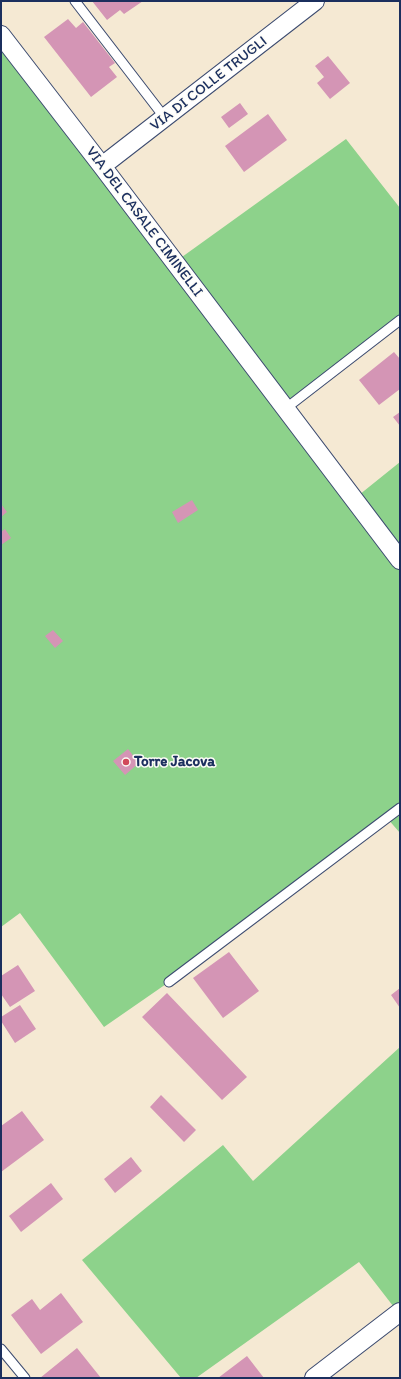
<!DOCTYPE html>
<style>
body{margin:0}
#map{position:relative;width:401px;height:1379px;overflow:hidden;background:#f5e9d3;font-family:Itim,sans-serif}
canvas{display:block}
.frame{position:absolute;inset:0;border:2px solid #1b2f5e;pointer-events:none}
</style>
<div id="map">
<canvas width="401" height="1379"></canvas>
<div class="frame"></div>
</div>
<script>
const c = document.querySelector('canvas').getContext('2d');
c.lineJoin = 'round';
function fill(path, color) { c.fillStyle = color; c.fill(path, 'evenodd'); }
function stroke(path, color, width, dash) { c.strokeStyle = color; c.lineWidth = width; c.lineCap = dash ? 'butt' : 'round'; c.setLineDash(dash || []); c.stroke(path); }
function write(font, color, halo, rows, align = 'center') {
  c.font = font + ' Itim,sans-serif'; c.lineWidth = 3; c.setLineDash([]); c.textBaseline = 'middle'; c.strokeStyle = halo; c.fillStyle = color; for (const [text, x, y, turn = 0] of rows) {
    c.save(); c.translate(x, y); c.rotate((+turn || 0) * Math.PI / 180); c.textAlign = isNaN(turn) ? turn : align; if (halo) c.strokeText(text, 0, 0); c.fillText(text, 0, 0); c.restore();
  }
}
const green = new Path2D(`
 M1,35L175,262L346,139L400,208V320L285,409L354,499L400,462V833L387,818L169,982L104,1027L20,913L1,927Z
 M400,1047V1315L359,1262L196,1378H181L82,1260L223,1145L253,1181Z`);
const building = new Path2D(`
 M92,1H143L124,14L120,10L107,20Z
 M68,19L76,28L83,22L115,63L109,67L117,77L91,97L44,37Z
 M328,56L350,83L330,99L317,83L324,77L315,66Z
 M240,103L248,114L229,128L221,117Z
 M268,114L287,140L244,172L225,146Z
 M394,352L400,359V389L379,405L359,380Z
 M400,412V426L393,417Z
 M192,500L198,510L178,523L172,512Z
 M1,504L7,512L1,517Z
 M5,529L11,538L1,545V532Z
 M53,630L63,641L55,648L45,636Z
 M128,749L139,763L125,775L113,761Z
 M229,952L259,991L223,1018L193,978Z
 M18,965L35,991L10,1007L1,994V976Z
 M400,988V1008L391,995Z
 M167,993L247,1077L222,1100L142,1017Z
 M20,1005L36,1029L15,1043L1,1021V1017Z
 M161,1095L196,1130L184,1142L150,1107Z
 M22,1111L44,1140L1,1172V1126Z
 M131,1157L142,1171L115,1193L104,1179Z
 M51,1183L63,1199L21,1232L9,1216Z
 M61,1293L83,1322L41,1354L11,1315L32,1299L40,1310Z
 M77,1348L101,1378H40Z
 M247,1356L264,1378H218Z`);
const lane = new Path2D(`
 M75,1L165,118
 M285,409L400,320
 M169,982L400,808
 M1,1349L25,1378`);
const street = new Path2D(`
 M1,35L102,166L400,560
 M102,166L315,1
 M314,1378L400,1312`);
const markers = [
 [126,762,4,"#d1495b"]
];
const streetNames = [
 ["VIA DI COLLE TRUGLI",209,84,-38],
 ["VIA DEL CASALE CIMINELLI",144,222,53]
];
const poiNames = [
 ["Torre Jacova",134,762]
];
fill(green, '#8dd28b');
fill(building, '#d495b5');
stroke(lane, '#3c4b70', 11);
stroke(street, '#3c4b70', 20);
stroke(lane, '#fff', 9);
stroke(street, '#fff', 18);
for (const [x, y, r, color] of markers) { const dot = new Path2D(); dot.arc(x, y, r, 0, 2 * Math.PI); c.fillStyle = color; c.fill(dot); stroke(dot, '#fdfcf7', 1.5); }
write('15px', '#1b2f5e', '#fdfcf7', streetNames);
write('bold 15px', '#1b2f5e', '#fdfcf7', poiNames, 'left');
</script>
